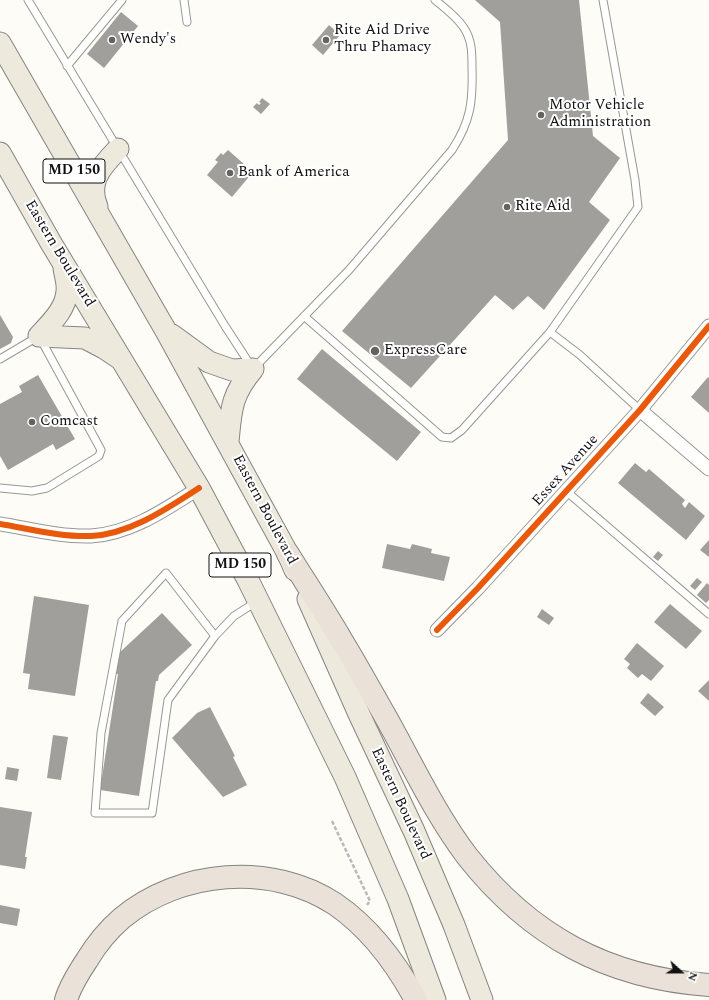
<!DOCTYPE html>
<style>
body{margin:0}
#map{position:relative;width:709px;height:1000px;overflow:hidden;background:#fdfcf7;font-family:Spectral,serif}
canvas{display:block}
.north{position:absolute;left:661px;top:952px;width:40px;height:40px;-webkit-text-stroke:3px #fff;paint-order:stroke;rotate:111deg;font-size:11px;font-weight:700;line-height:16px;text-align:center;color:#111}
.north::after{content:'';display:block;margin:auto;width:14px;height:18px;background:#111;clip-path:polygon(50% 0,100% 100%,50% 72%,0 100%)}
</style>
<div id="map">
<canvas width="709" height="1000"></canvas>
<div class="north">N</div>
</div>
<script>
const c = document.querySelector('canvas').getContext('2d');
c.lineJoin = 'round';
function fill(path, color) { c.fillStyle = color; c.fill(path, 'evenodd'); }
function stroke(path, color, width, dash) { c.strokeStyle = color; c.lineWidth = width; c.lineCap = dash ? 'butt' : 'round'; c.setLineDash(dash || []); c.stroke(path); }
function write(font, color, halo, rows, align = 'center') {
  c.font = font + ' Spectral,serif'; c.lineWidth = 4; c.setLineDash([]); c.textBaseline = 'middle'; c.strokeStyle = halo; c.fillStyle = color; for (const [text, x, y, turn = 0] of rows) {
    c.save(); c.translate(x, y); c.rotate((+turn || 0) * Math.PI / 180); c.textAlign = isNaN(turn) ? turn : align; if (halo) c.strokeText(text, 0, 0); c.fillText(text, 0, 0); c.restore();
  }
}
const building = new Path2D(`
 M475,0H579L593,136L620,158L589,202L610,220L544,310L528,296L513,310L495,295L411,388L342,331L508,140L500,22Z
 M121,12L138,26L104,68L87,54Z
 M329,25L340,35L323,55L312,45Z
 M262,98L270,104L261,114L253,107L257,103L259,105L261,103L259,102Z
 M228,150L253,172L232,197L207,175L218,162L215,160L221,153L223,155Z
 M0,315L13,337L11,343L0,349Z
 M322,349L421,432L397,461L297,379Z
 M38,375L75,439L56,450L53,444L8,470L0,456V404L22,392L19,386Z
 M708,377L709,378V413L691,397Z
 M635,463L646,472L649,469L685,500L682,504L685,508L689,502L705,516L686,540L618,483Z
 M709,540V557L700,550Z
 M387,544L410,549L412,544L432,549L431,553L450,557L444,581L382,568Z
 M658,551L663,555L658,561L653,557Z
 M697,578L702,582L695,590L690,586Z
 M707,583L709,585V600L706,603L697,595Z
 M34,596L89,605L75,696L28,689L30,674L23,673Z
 M670,604L702,631L686,649L654,622Z
 M542,609L554,618L549,625L537,617Z
 M162,613L192,645L159,675L158,681H156L139,796L100,790L118,674H116L119,653Z
 M637,643L664,666L651,681L642,674L638,678L627,668L630,664L624,659Z
 M709,680V701L698,691Z
 M648,693L664,707L655,716L640,703Z
 M210,707L235,756L233,757L247,785L223,797L172,738L197,713Z
 M53,735L68,737L61,780L47,778Z
 M7,767L19,769L17,781L5,779Z
 M0,807L32,812L25,857H27L25,869L0,865Z
 M0,905L20,909L17,926L0,923Z`);
const path = new Path2D(`
 M332,821L370,901L367,905`);
const lane = new Path2D(`
 M28,0L225,326L253,369L349,270L452,150C471,121 473,101 472,67C472,53 472,40 464,28C457,17 445,8 435,0
 M184,0L187,22
 M67,66L122,0
 M304,316L442,437L451,438L462,430L550,332L580,355L640,410
 M550,332L638,207L635,180L603,0
 M0,359L39,336L101,450L99,456L47,488L32,491L0,488
 M566,491L709,614
 M215,636L166,573L122,621L101,733L95,813H152L168,700L215,636L234,616L256,602`);
const street = new Path2D(`
 M640,410L709,469
 M0,524C30,529 61,537 91,536C130,534 166,509 199,488
 M437,630L478,588L640,410L709,326`);
const primary = new Path2D(`
 M0,43L166,331L288,554L295,570
 M0,153L51,243L199,488L248,580L345,777L398,899L435,1000
 M97,207C96,203 94,199 94,195C91,176 107,161 118,149
 M172,335L209,362L232,370L253,369
 M39,336L85,338L104,348L119,358
 M39,336C51,323 66,309 67,291C68,284 65,275 64,268
 M228,442C231,410 231,395 253,369
 M308,599L359,714L414,831L454,925L482,1000`);
const highway = new Path2D(`
 M288,554C306,583 325,612 342,641C358,667 373,695 388,721C413,766 436,815 467,856C530,936 607,978 709,985
 M66,1000C70,986 79,972 87,960C96,945 108,930 122,918C180,870 271,862 335,904C370,928 396,963 416,1000`);
const cycleway = new Path2D(`
 M0,524C30,529 61,537 91,536C130,534 166,509 199,488
 M437,630L478,588L640,410L709,326`);
const markers = [
 [112,40,4,"#646362"],
 [326,40,4,"#646362"],
 [541,115,4,"#646362"],
 [230,173,4,"#646362"],
 [507,207,4,"#646362"],
 [375,351,5,"#646362"],
 [32,422,4,"#646362"]
];
const shields = [
 [74,171,62],
 [240,565,62]
];
const shieldNames = [
 ["MD 150",74,171],
 ["MD 150",240,565]
];
const poiNames = [
 ["Rite Aid Drive",334,31],
 ["Thru Phamacy",334,48],
 ["Wendy's",120,40],
 ["Motor Vehicle",549,106],
 ["Administration",549,123],
 ["Bank of America",238,173],
 ["Rite Aid",515,207],
 ["ExpressCare",384,351],
 ["Comcast",40,422]
];
const streetNames = [
 ["Eastern Boulevard",59,254,59],
 ["Essex Avenue",566,471,-48],
 ["Eastern Boulevard",264,510,62],
 ["Eastern Boulevard",400,804,65]
];
fill(building, '#a19f9c');
stroke(lane, '#979795', 9);
stroke(street, '#979795', 15);
stroke(primary, '#858482', 23);
stroke(highway, '#858482', 24);
stroke(path, '#b9b9b8', 2.5, [4, 2]);
stroke(lane, '#fffffe', 7);
stroke(street, '#fffffe', 13);
stroke(primary, '#ede9dc', 21);
stroke(highway, '#eae1d8', 22);
stroke(cycleway, '#e8590c', 6);
for (const [x, y, r, color] of markers) { const dot = new Path2D(); dot.arc(x, y, r, 0, 2 * Math.PI); c.fillStyle = color; c.fill(dot); stroke(dot, '#fff', 1.5); }
for (const [x, y, w] of shields) { const box = new Path2D(); box.roundRect(x - w / 2, y - 12, w, 24, 3); c.fillStyle = '#fff'; c.fill(box); stroke(box, '#111', 1); }
write('bold 14px', '#111', null, shieldNames);
write('15px', '#111', '#fff', poiNames, 'left');
write('15px', '#111', '#fff', streetNames);
</script>
